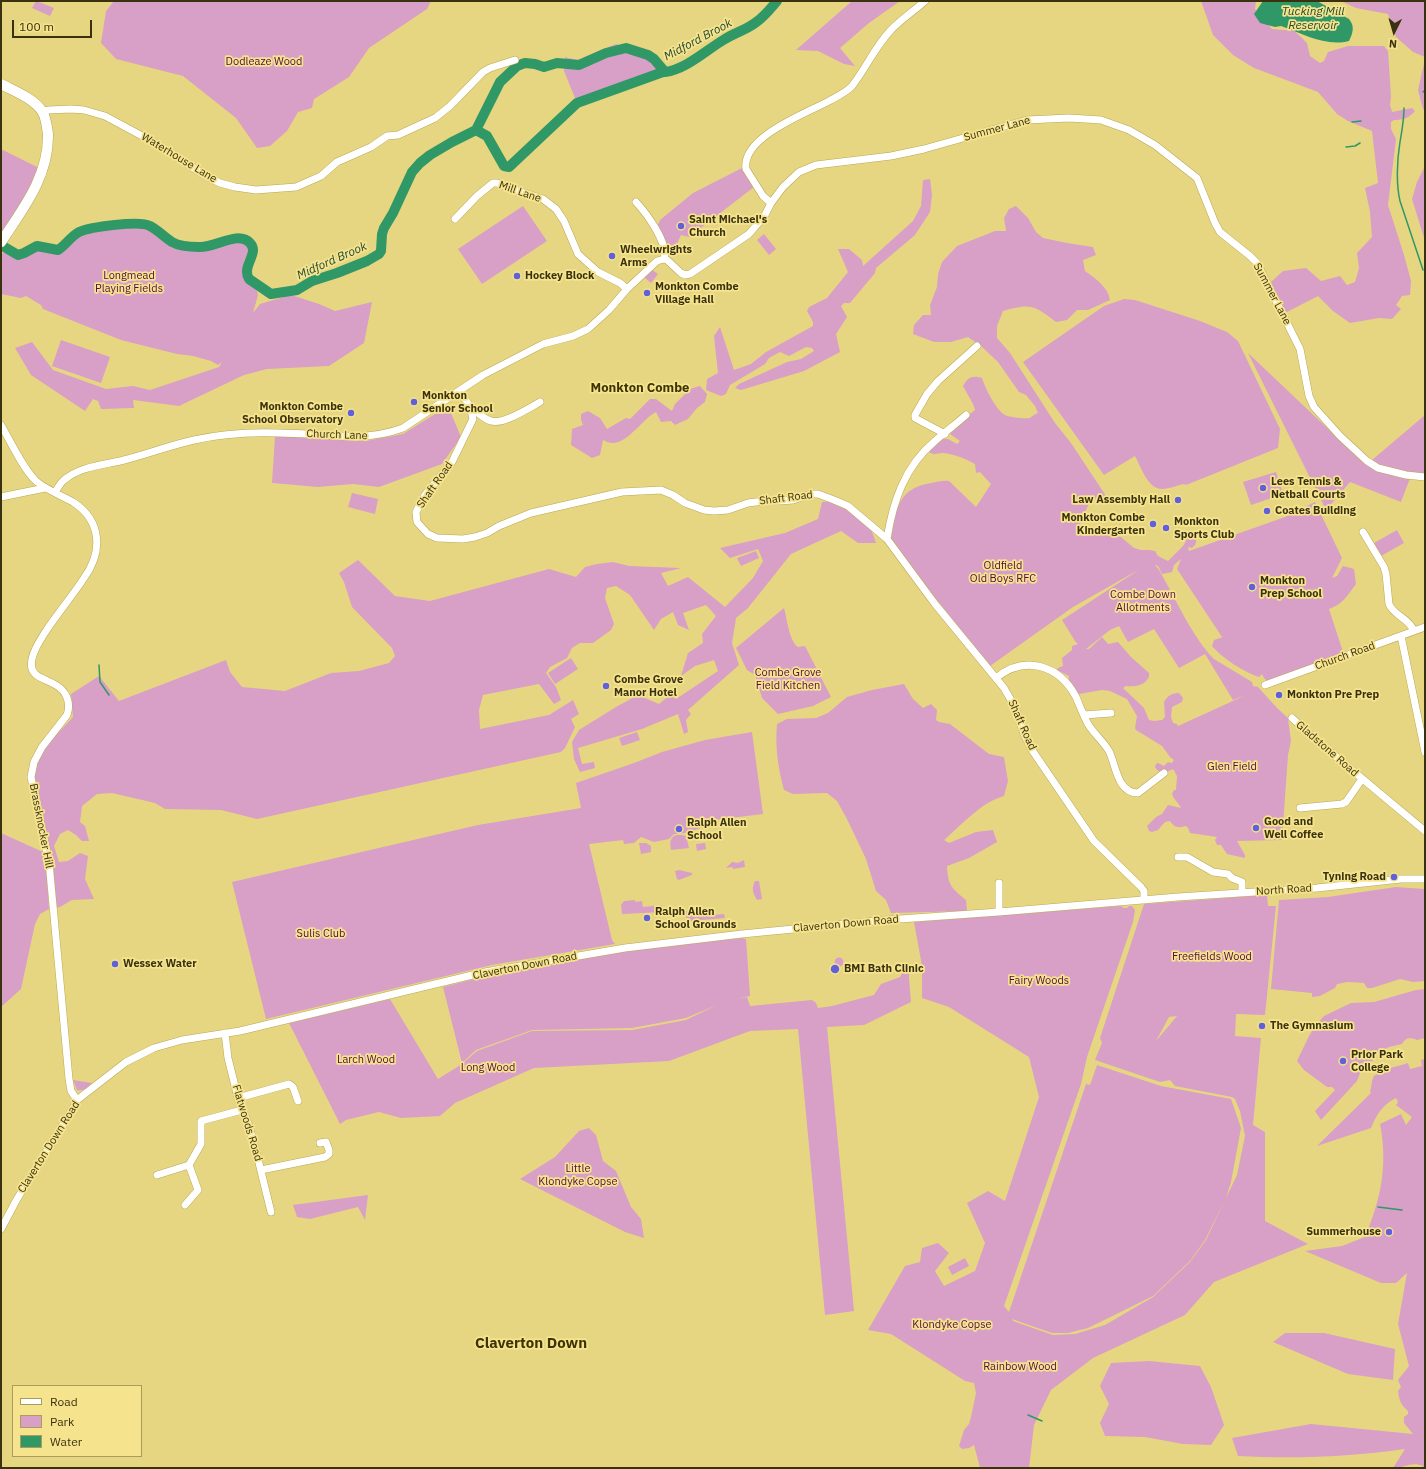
<!DOCTYPE html>
<style>
body{margin:0}
#map{position:relative;width:1426px;height:1469px;overflow:hidden;background:#e7d681;font-family:"IBM Plex Sans",sans-serif}
canvas{display:block}
.frame{position:absolute;inset:0;border:2px solid #3a320e;pointer-events:none}
.legend{position:absolute;left:12px;top:1385px;width:130px;height:72px;box-sizing:border-box;background:#f5e38e;border:1px solid #aa9c5b;margin:0;padding:5px 7px;list-style:none;font-size:12px;color:#3a320e}
.legend li{display:flex;align-items:center;gap:8px;height:20px}
.legend b{width:20px;border:1px solid #aa9c5b}
.north{position:absolute;left:1374px;top:12px;width:40px;height:40px;-webkit-text-stroke:3px #f5e38e;paint-order:stroke;rotate:185deg;font-size:11px;font-weight:700;line-height:16px;text-align:center;color:#3a320e}
.north::after{content:'';display:block;margin:auto;width:14px;height:18px;background:#3a320e;clip-path:polygon(50% 0,100% 100%,50% 72%,0 100%)}
.scale{position:absolute;left:12px;top:20px;width:80px;height:18px;box-sizing:border-box;border:2px solid #3a320e;border-top:0;padding-left:5px;font-size:12px;line-height:14px;white-space:nowrap;color:#3a320e;-webkit-text-stroke:3px #f5e38e;paint-order:stroke}
</style>
<div id="map">
<canvas width="1426" height="1469"></canvas>
<div class="frame"></div>
<ul class="legend">
<li><b style="height:5px;background:#fff"></b>Road</li>
<li><b style="height:11px;background:#d89fc7"></b>Park</li>
<li><b style="height:11px;background:#309866"></b>Water</li>
</ul>
<div class="north">N</div>
<div class="scale">100 m</div>
</div>
<script>
const c = document.querySelector('canvas').getContext('2d');
c.lineJoin = 'round';
function fill(path, color) { c.fillStyle = color; c.fill(path, 'evenodd'); }
function stroke(path, color, width, dash) { c.strokeStyle = color; c.lineWidth = width; c.lineCap = dash ? 'butt' : 'round'; c.setLineDash(dash || []); c.stroke(path); }
function write(font, color, halo, rows, align = 'center') {
  c.font = font + ' "IBM Plex Sans",sans-serif'; c.lineWidth = 3.5; c.setLineDash([]); c.textBaseline = 'middle'; c.strokeStyle = halo; c.fillStyle = color; for (const [text, x, y, turn = 0] of rows) {
    c.save(); c.translate(x, y); c.rotate((+turn || 0) * Math.PI / 180); c.textAlign = isNaN(turn) ? turn : align; if (halo) c.strokeText(text, 0, 0); c.fillText(text, 0, 0); c.restore();
  }
}
const green = new Path2D(`
 M36,1L54,8L50,16L32,8Z
 M114,1H431L427,9L369,48L349,77L314,99L312,108L298,112L287,131L270,146L257,148L236,118L183,76L116,59L101,43L106,11Z
 M852,1H900L869,23L840,48L855,66L844,64L818,51L796,50Z
 M1201,1H1256L1255,9L1272,29L1294,31L1301,37L1307,43L1310,56L1320,63L1324,61L1328,52L1348,46H1384L1388,51L1391,96L1390,105L1392,112L1412,108L1415,111C1409,118 1403,120 1394,120L1391,122V129L1396,139L1388,205L1404,255L1411,281L1410,295L1402,296L1396,305L1401,309L1392,319L1379,318L1350,323L1333,311L1318,296L1285,313L1271,282L1283,271L1306,268L1321,281L1340,276L1347,285L1355,282L1359,268L1357,253L1372,237L1370,212L1365,188L1378,183L1372,131L1348,121L1337,114L1318,92L1254,68L1233,55L1213,35Z
 M1341,1H1425V57L1413,52L1396,37L1388,14L1356,8Z
 M616,44L635,49L663,72L577,103L564,71L565,57L577,60Z
 M1425,59V110L1423,109L1418,90Z
 M1,149L39,168L35,182L1,235Z
 M1425,166V241L1412,199L1417,182Z
 M742,168L754,187L689,237L681,235L676,246L671,250L669,247L667,249L657,227L660,220L693,193Z
 M930,179L932,195L930,212L915,235L876,268L875,273L850,303H844L841,306L847,317L836,334L840,352L804,371L741,390L735,388L739,384L787,362L801,359L814,351L812,348L806,347L789,356L780,352L769,358L765,364L730,385L726,394L721,396L706,390L707,379L718,373L714,336L720,327L734,370L751,364L766,352L813,326V322L807,311L809,307L827,298L848,272L838,249H849L862,260L863,266L913,221L921,206L923,180Z
 M523,206L547,241L482,284L458,249Z
 M1016,206L1028,218L1036,232L1043,238L1067,243L1093,247L1096,255L1083,260L1085,271C1096,279 1108,287 1110,300L1088,310H1077L1067,320L1056,322C1034,305 1031,303 1003,311L997,326V338L1010,353L1055,423L1071,443L1106,496L1100,498L1091,499L1079,526L1121,537L1134,548L1141,550H1149L1155,551L1158,556L1168,561C1173,556 1178,551 1183,546C1186,543 1187,535 1190,531L1198,535L1195,545L1192,548L1188,547L1189,551L1285,517L1315,502L1342,558L1332,578L1337,576L1343,566L1354,569L1356,584C1347,596 1343,604 1329,609L1344,655L1267,681L1264,678L1262,674L1259,677C1244,672 1222,658 1212,646L1214,640L1226,636L1222,637L1177,569L1181,559L1174,565L1172,572L1162,574L1158,566L1155,565L1159,570C1175,597 1192,637 1214,659L1252,682L1253,686L1258,687L1277,708L1288,718L1291,741L1288,755L1282,840L1237,841L1245,855V858L1227,854L1221,845H1217L1215,840L1217,837L1190,833L1188,828L1186,826C1178,828 1175,828 1170,821L1165,822L1158,830L1152,832L1149,831L1147,826L1156,817L1162,814L1168,805L1181,808C1178,802 1174,800 1172,794L1174,790H1176L1177,776L1173,769C1167,772 1159,775 1155,767L1156,764L1158,763L1164,766L1168,762L1172,763L1174,760L1170,757L1162,746L1136,730L1135,728L1137,716L1127,699L1110,691L1102,690L1079,694L1075,692L1069,681V676L1057,670L1058,668L1063,666L1062,658L1072,650V646L1078,644L1075,641L1062,620L1140,569L1073,607L990,666L924,584L891,539C896,511 897,488 931,483C937,482 943,480 949,481L976,507L991,484L980,472L976,473L975,464C966,459 954,454 943,453C938,453 935,455 930,453V449L941,439H948L957,444L960,441L950,434L952,429L975,410L973,404L963,386C968,377 972,375 982,378C985,388 996,410 1005,415C1008,417 1026,419 1030,418C1032,416 1035,414 1038,413L1035,406L1026,395L1019,392L998,362L981,346L968,337L951,342H934L913,334L914,325L923,315H931L930,305L937,287L938,274L942,262L957,246L995,231H1006L1004,218L1009,209ZM1119,626L1128,642L1154,629L1179,668L1205,654L1233,700L1246,695L1178,726L1177,724L1173,723L1171,717L1172,707L1182,702L1183,698L1179,693C1172,693 1167,696 1164,702L1165,717L1162,720L1154,721L1149,720L1144,708L1123,688L1126,686C1135,687 1144,686 1149,677V673L1131,657L1118,642L1108,644L1102,637L1089,649H1086L1110,630Z
 M144,223C164,238 177,252 205,249C214,248 243,235 248,247C250,253 246,255 244,261C243,266 244,273 245,279L251,286L256,288L258,295L253,313L260,304L291,295L319,304L335,311L372,302L364,343L329,366L267,369L244,375L179,406L133,400L134,408L101,409L98,401L93,399L85,411L31,375L15,348L32,342L53,370L106,389L133,386L150,390L219,367L222,362L218,365L211,361L193,356L177,354L121,340L43,309L41,305L26,296L21,298L1,294V255L4,252L14,257L21,258L39,249L63,252L68,247L71,240L82,231Z
 M764,234L776,249L769,255L757,240Z
 M651,269L658,274L651,283L644,277Z
 M1124,299L1135,300L1200,321L1227,332L1238,341L1280,429L1278,448L1186,485L1184,484C1178,485 1169,489 1162,489C1148,489 1141,467 1135,456L1104,475L1023,362L1104,306Z
 M61,340L110,357L101,383L52,366Z
 M1248,353L1364,463L1372,460L1425,415V473H1412L1401,502L1350,482L1326,510Z
 M700,386L707,394L705,402L697,408L688,419L675,425L671,421L661,422L656,412C640,420 623,453 603,440L600,455L592,458L571,445L572,429L583,425L581,420V414L588,411L600,418L607,429L626,418L630,419L650,399H656L672,411L675,404L690,389Z
 M448,406L461,437L442,464L379,487L353,484L318,487L272,483L275,436L366,441L403,434Z
 M1276,472L1283,494L1251,505L1243,482Z
 M352,493L378,499L375,514L348,507Z
 M836,501L855,514L871,529L876,543H858L841,531L791,554L748,608L736,618L732,643L739,665L688,710L691,714L686,720L688,732L684,734L678,714L642,729L578,748L582,764L594,762L595,768L580,772L574,759L572,742L579,730L616,707L638,695L659,704L670,695L676,699L718,671L714,660L695,666L681,676L688,653L703,643L702,634L716,616L706,605L683,613L689,630L678,625L673,612L661,619L654,630L630,595L616,586L607,588L605,598L614,624L611,630L593,643H580L572,648L567,658L550,667L546,673L556,687L561,700L554,704L539,684L483,695L479,710L480,729L549,715L573,700L579,714L571,719L575,727L565,748L561,752L257,819L221,810L165,809L155,803L112,793L97,794L82,806L80,822L85,826L89,841H82L76,835L68,830L60,834L54,846L59,862L68,861L80,853L88,856L85,879L94,899L72,900L60,907L56,908C54,890 54,870 51,853C46,828 29,786 37,762C43,745 62,730 73,717L71,694L99,676L119,701L226,660L230,672L242,687L285,691L331,673L359,671L389,663L395,656L392,648L352,607L344,582L339,573L358,560L395,596L430,601L549,569L576,577L585,567L597,564L613,562L629,566L681,568L661,573L668,586L688,577L725,607L753,578L763,561L758,549L730,558L720,548L785,533L818,519L822,502Z
 M1397,530L1404,543L1381,556L1374,543Z
 M756,551L759,558L741,566L737,558Z
 M784,608C787,618 789,641 798,647L805,646L831,697L813,706L778,714L762,698L755,675L747,670L736,648Z
 M571,658L578,669L555,684L548,673Z
 M904,684L913,699L923,708L931,704L937,710L936,720L939,722L950,724L989,754L1004,757L1008,781L1004,796C980,803 963,824 944,840L949,843L976,832L993,830L997,842L969,858L947,866C948,885 951,888 966,900L967,911L891,913L886,900L876,891L866,859L847,819L837,801L827,793L793,794L784,790C778,768 775,747 777,724L787,719L816,718L828,713L847,697L872,690Z
 M637,732L640,740L622,746L619,738Z
 M752,732L763,814L714,820L704,827L685,833L674,834L669,839L654,842L641,837L634,843L624,844L623,840L589,844L612,940L615,944L492,965L266,1019L232,882L478,825L581,808L576,783L634,763L662,752L705,740Z
 M1,833L43,852L46,864L49,909L40,914L35,924L21,989L1,1007Z
 M676,835H682L686,836L689,848L671,850C670,844 669,838 676,835Z
 M639,843H646L651,846V852L641,854Z
 M705,843L706,849L697,851L696,844Z
 M744,860L745,867L733,869L732,867L726,868L732,862L738,863Z
 M679,870L692,873V875L679,880L677,879L675,871Z
 M755,881H759L762,899L757,900C753,893 751,889 755,881Z
 M1396,887L1425,889V981L1413,982L1400,979L1372,988H1367L1364,983L1348,982L1337,984L1335,988L1320,996L1312,997V993L1271,989L1279,900L1328,897Z
 M1267,895L1268,906H1276L1265,1015L1236,1014L1235,1036L1261,1038L1253,1125L1265,1132V1221L1308,1244L1214,1282L1185,1315L1093,1358L1051,1390L1034,1425L1029,1468H980L974,1445L969,1448L962,1449L959,1446L964,1430L969,1424L971,1417L976,1393L974,1383L965,1381L891,1334L868,1330L905,1266L920,1262L922,1248L938,1243L949,1253L935,1271L944,1286L975,1271L985,1243L967,1203L988,1191L1005,1201L1039,1097L1029,1057L949,1007L922,998V966L914,922L1121,906L1124,908H1127L1129,906H1132L1135,910L1133,922L1087,1057L1081,1084L1004,1306L1009,1312L1086,1084L1090,1085L1097,1065L1161,1086L1231,1099L1241,1128L1231,1182L1226,1198L1205,1240L1190,1261L1153,1296L1088,1328L1068,1333H1052L1012,1319L1013,1321L1053,1335L1075,1334L1105,1325L1153,1297L1190,1262L1206,1240L1237,1175L1245,1136L1240,1111L1235,1099L1232,1097L1175,1086L1170,1080L1160,1082L1095,1060L1102,1043L1100,1038L1144,904ZM1177,1016L1156,1041L1169,1017Z
 M635,900V902L642,901L643,907L662,905V912L622,914L621,905L624,901Z
 M686,911H692L693,917L724,914L725,918L689,921L688,918H686Z
 M742,938L746,939L750,996L734,999L747,997L750,1006L812,1000L816,1003L818,1008L832,1006L874,995L881,984L900,977L909,962V978L911,1002L864,1025L827,1027L854,1311L825,1315L798,1029L750,1031L669,1061L534,1068L455,1103L440,1116L401,1118L379,1112L346,1120L340,1124L289,1023L390,999L438,1079L462,1064L477,1051L532,1031L632,1030L686,1020L717,1005L686,1018L632,1028L532,1030L476,1050L462,1063L443,987L498,973L626,951Z
 M834.5 962a4.5 4.5 0 1 1 9 0a4.5 4.5 0 1 1-9 0Z
 M1425,989V1038L1417,1040C1410,1037 1405,1038 1402,1044L1389,1047L1372,1056L1373,1060L1361,1071L1357,1081L1321,1120L1315,1111L1335,1090L1332,1087H1327L1304,1070L1297,1061L1309,1036L1315,1026L1324,1016L1351,1003L1374,1002L1416,990Z
 M1425,1059V1468H1422L1423,1466C1412,1461 1404,1468 1393,1468L1405,1449C1348,1457 1295,1459 1238,1456L1232,1438L1311,1424L1413,1434L1404,1423V1417L1408,1414V1411C1401,1405 1399,1400 1398,1391L1401,1387L1398,1380L1409,1366L1398,1324L1407,1273L1396,1283H1381L1305,1251L1342,1246L1365,1237C1381,1199 1388,1165 1380,1124L1401,1114L1406,1125L1412,1117L1396,1105L1398,1102L1396,1098C1382,1105 1377,1114 1371,1128L1317,1146L1371,1093L1370,1091C1372,1087 1371,1082 1373,1078C1376,1070 1400,1066 1408,1063L1410,1069L1422,1066L1421,1060Z
 M73,1080L92,1083C87,1088 84,1091 77,1090Z
 M589,1128L596,1135L603,1161L616,1171L631,1207L641,1219L644,1238L625,1232L520,1179L555,1157L579,1131Z
 M368,1195L365,1220L358,1207L310,1219L297,1217L293,1205Z
 M965,1258L969,1266L952,1275L948,1267Z
 M1285,1333H1324L1395,1349L1393,1380L1348,1374L1273,1342Z
 M1149,1361L1200,1366L1211,1387L1224,1425L1211,1445L1183,1444L1145,1437L1105,1436L1100,1423L1109,1404L1100,1386L1111,1363Z`);
const water = new Path2D(`
 M1263,1H1317L1349,19C1355,26 1353,33 1349,41C1326,47 1303,34 1281,26L1275,27L1260,23L1254,14Z`);
const stream = new Path2D(`
 M1423,92L1425,90
 M1404,108C1404,120 1402,130 1400,142C1397,160 1396,184 1400,201L1423,270
 M1352,122L1361,121
 M1346,147L1355,146L1360,143
 M99,665L100,682L109,695
 M1378,1207L1402,1210
 M1028,1415L1042,1421`);
const river = new Path2D(`
 M476,130L487,136L504,166L509,167L577,103L663,72
 M1,245L18,255L24,253L37,246L58,250C66,245 70,237 79,232C90,227 140,220 150,226C158,230 164,237 172,242C179,246 191,247 199,247C215,248 238,230 250,243C260,253 241,266 249,279L271,294L297,290L312,281L337,273L367,261L379,254L381,251L382,234L384,228L393,213L412,172L420,163L430,155L452,142L476,130L500,82L517,66L525,63L535,64L544,67L557,63L579,65L606,53L626,48L648,55L654,59L665,72C687,69 706,50 725,39C734,33 746,30 755,23C764,17 770,9 777,1`);
const minor = new Path2D(`
 M42,111L49,110L71,109L84,110L105,116L157,144L204,175L220,183L235,187L256,190L296,187L321,176L337,162L371,147L387,136L398,135L435,118L450,106L483,72L490,68L515,60
 M636,202C646,213 669,243 664,259
 M771,203L763,196L746,169C741,137 807,113 829,101C836,97 847,92 852,86C866,68 875,47 890,31C900,20 914,11 925,1
 M455,219L477,196L493,183H497L509,188L543,199L556,209L564,221L578,254L598,272L620,283L627,289
 M459,391L470,406L473,419L452,462L425,495L416,512L417,522L428,534L437,538L463,539L475,537L487,533L499,526L531,513L622,492L661,490L673,495L685,503L704,510L714,511L728,510L748,503L764,501H779L793,500L811,494H818L834,500L848,506L887,539L935,604L1004,688L1015,707L1024,734L1032,750L1094,841L1141,887L1144,891V900
 M470,406C476,411 483,419 491,421C503,425 529,408 540,402
 M1,425C11,442 23,469 36,481C45,489 62,496 73,502C102,521 103,552 84,578C71,599 36,638 32,659C26,685 62,675 68,701C69,706 69,710 67,715L42,747L34,762L31,777L49,862L69,1079L71,1091L77,1100
 M945,434L915,418V415L927,394L938,381L977,346
 M55,492C58,488 60,483 64,480C81,466 104,465 124,460C148,454 171,445 194,440C248,428 301,434 355,437C372,436 387,434 403,428L483,375L543,344L573,336L588,329L609,310L627,289L657,261L664,259L667,260L681,273L685,275L690,274L749,234L765,215L771,203L783,187L799,172L816,165L891,156L924,149L1027,120L1069,118L1101,120L1129,130L1155,145L1197,178L1215,223L1220,232L1250,256L1257,263L1300,349L1309,396L1314,407L1340,436L1367,461L1378,468L1406,475L1425,477
 M1,497L45,488
 M1363,532L1384,567L1386,574L1389,604C1394,616 1409,618 1414,631
 M887,539C893,501 905,466 935,441C945,432 956,424 966,415
 M1401,636L1425,752
 M997,677C1026,655 1059,665 1076,697C1080,706 1083,715 1088,724C1094,734 1103,741 1109,751C1116,765 1117,793 1138,793L1164,773
 M1265,685L1425,627
 M1084,715L1111,713
 M1292,718L1316,740L1425,831
 M1300,808L1342,804L1346,802L1362,779
 M1178,857H1187L1213,872L1228,874L1232,878L1242,882V893
 M999,883V912
 M225,1033L228,1058L238,1098L249,1126L258,1159L271,1212
 M238,1098L289,1084L293,1087L298,1101
 M261,1170L325,1157L329,1154V1150L326,1142L320,1143
 M157,1175L189,1165L201,1144V1121L242,1110
 M185,1205L198,1190L189,1165
 M1,1229L17,1199L73,1108L77,1100L126,1062L154,1048L182,1040L240,1031L485,972L625,948L742,934L886,920L999,912L1178,897L1317,888L1401,879H1425`);
const highway = new Path2D(`
 M1,84C14,91 33,98 42,111C46,117 47,127 48,134C49,176 23,209 1,242`);
const markers = [
 [681,226,4,"#6061da"],
 [612,256,4,"#6061da"],
 [517,276,4,"#6061da"],
 [647,293,4,"#6061da"],
 [414,402,4,"#6061da"],
 [351,413,4,"#6061da"],
 [1263,488,4,"#6061da"],
 [1178,500,4,"#6061da"],
 [1267,511,4,"#6061da"],
 [1153,524,4,"#6061da"],
 [1166,528,4,"#6061da"],
 [1252,587,4,"#6061da"],
 [606,686,4,"#6061da"],
 [1279,695,4,"#6061da"],
 [1256,828,4,"#6061da"],
 [679,829,4,"#6061da"],
 [1394,877,4,"#6061da"],
 [647,918,4,"#6061da"],
 [115,964,4,"#6061da"],
 [835,969,5,"#6061da"],
 [1262,1026,4,"#6061da"],
 [1343,1061,4,"#6061da"],
 [1389,1232,4,"#6061da"]
];
const parkNames = [
 ["Dodleaze Wood",264,62],
 ["Longmead",129,276],
 ["Playing Fields",129,289],
 ["Oldfield",1003,566],
 ["Old Boys RFC",1003,579],
 ["Combe Down",1143,595],
 ["Allotments",1143,608],
 ["Combe Grove",788,673],
 ["Field Kitchen",788,686],
 ["Glen Field",1232,767],
 ["Sulis Club",321,934],
 ["Freefields Wood",1212,957],
 ["Fairy Woods",1039,981],
 ["Larch Wood",366,1060],
 ["Long Wood",488,1068],
 ["Little",578,1169],
 ["Klondyke Copse",578,1182],
 ["Klondyke Copse",952,1325],
 ["Rainbow Wood",1020,1367]
];
const streetNames = [
 ["Summer Lane",997,129,-15],
 ["Waterhouse Lane",179,158,31],
 ["Mill Lane",520,192,19],
 ["Summer Lane",1272,294,62],
 ["Church Lane",337,435,2],
 ["Shaft Road",435,485,-55],
 ["Shaft Road",786,498,-7],
 ["Church Road",1345,656,-20],
 ["Shaft Road",1022,725,66],
 ["Gladstone Road",1327,749,41],
 ["Brassknocker Hill",41,826,79],
 ["North Road",1284,890,-4],
 ["Claverton Down Road",846,924,-5],
 ["Claverton Down Road",525,966,-11],
 ["Flatwoods Road",247,1123,73],
 ["Claverton Down Road",49,1147,-58]
];
const poiNames = [
 ["Saint Michael's",689,220],
 ["Church",689,233],
 ["Wheelwrights",620,250],
 ["Arms",620,263],
 ["Hockey Block",525,276],
 ["Monkton Combe",655,287],
 ["Village Hall",655,300],
 ["Monkton",422,396],
 ["Senior School",422,409],
 ["Monkton Combe",343,407,"right"],
 ["School Observatory",343,420,"right"],
 ["Lees Tennis &",1271,482],
 ["Netball Courts",1271,495],
 ["Law Assembly Hall",1170,500,"right"],
 ["Coates Building",1275,511],
 ["Monkton Combe",1145,518,"right"],
 ["Kindergarten",1145,531,"right"],
 ["Monkton",1174,522],
 ["Sports Club",1174,535],
 ["Monkton",1260,581],
 ["Prep School",1260,594],
 ["Combe Grove",614,680],
 ["Manor Hotel",614,693],
 ["Monkton Pre Prep",1287,695],
 ["Good and",1264,822],
 ["Well Coffee",1264,835],
 ["Ralph Allen",687,823],
 ["School",687,836],
 ["Tyning Road",1386,877,"right"],
 ["Ralph Allen",655,912],
 ["School Grounds",655,925],
 ["Wessex Water",123,964],
 ["BMI Bath Clinic",844,969],
 ["The Gymnasium",1270,1026],
 ["Prior Park",1351,1055],
 ["College",1351,1068],
 ["Summerhouse",1381,1232,"right"]
];
const waterNames = [
 ["Tucking Mill",1313,12],
 ["Reservoir",1313,26],
 ["Midford Brook",698,40,-28],
 ["Midford Brook",332,261,-24]
];
const quarterNames = [
 ["Monkton Combe",640,388]
];
const districtNames = [
 ["Claverton Down",531,1344]
];
fill(green, '#d89fc7');
fill(water, '#309866');
stroke(stream, '#309866', 1.5);
stroke(river, '#309866', 10);
stroke(minor, '#b9a853', 8);
stroke(highway, '#b9a853', 11);
stroke(minor, '#fff', 7);
stroke(highway, '#fff', 10);
for (const [x, y, r, color] of markers) { const dot = new Path2D(); dot.arc(x, y, r, 0, 2 * Math.PI); c.fillStyle = color; c.fill(dot); stroke(dot, '#f5e38e', 1.5); }
write('11px', '#530a44', '#f5e38e', parkNames);
write('11px', '#3a320e', '#f5e38e', streetNames);
write('bold 11px', '#3a320e', '#f5e38e', poiNames, 'left');
write('italic 12px', '#204933', '#f5e38e', waterNames);
write('bold 13px', '#3d3403', '#f5e38e', quarterNames);
write('bold 15px', '#3d3403', '#f5e38e', districtNames);
</script>
